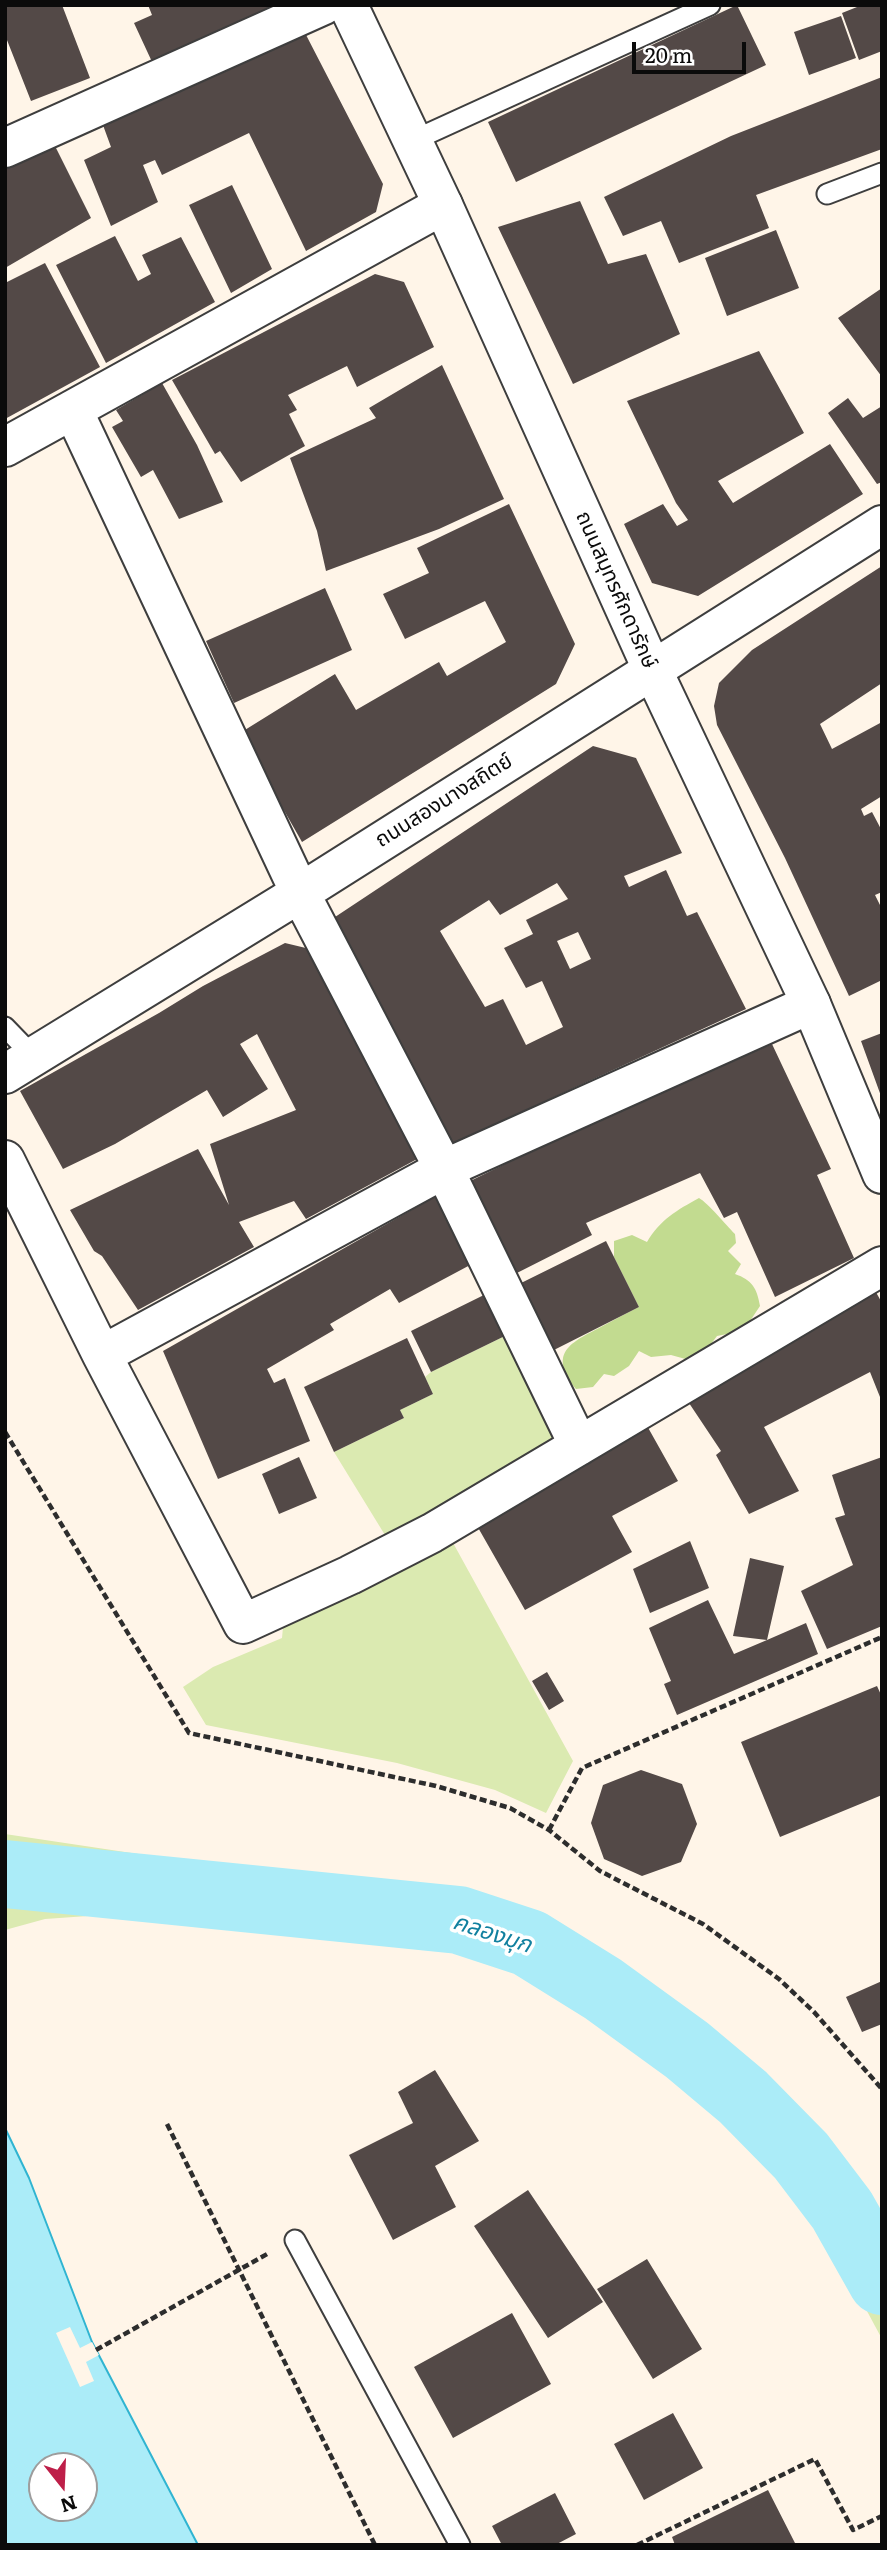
<!DOCTYPE html>
<meta charset="utf-8">
<style>
body{margin:0}
#map{position:relative;width:887px;height:2550px;overflow:hidden;background:#fff5e8;font-family:Literata,serif}
canvas{display:block}
.frame{position:absolute;inset:0;border:7px solid #0b0b0b;pointer-events:none}
.north{position:absolute;left:28px;top:2452px;width:70px;height:70px;box-sizing:border-box;background:#fff;border:2px solid #9d9d9d;border-radius:50%;rotate:162deg;font-size:19px;font-weight:700;line-height:28px;text-align:center;color:#0b0b0b}
.north::after{content:'';display:block;margin:auto;width:24px;height:32px;background:#be1f49;clip-path:polygon(50% 0,100% 100%,50% 72%,0 100%)}
.scale{position:absolute;left:632px;top:42px;width:114px;height:32px;box-sizing:border-box;border:4px solid #0b0b0b;border-top:0;padding-left:9px;font-size:21px;line-height:24px;white-space:nowrap;color:#0b0b0b;-webkit-text-stroke:5px #fff;paint-order:stroke}
</style>
<div id="map">
<canvas width="887" height="2550"></canvas>
<div class="frame"></div>
<div class="north">N</div>
<div class="scale">20 m</div>
</div>
<script>
const c = document.querySelector('canvas').getContext('2d');
c.lineJoin = 'round';
function fill(path, color) { c.fillStyle = color; c.fill(path, 'evenodd'); }
function stroke(path, color, width, dash) { c.strokeStyle = color; c.lineWidth = width; c.lineCap = dash ? 'butt' : 'round'; c.setLineDash(dash || []); c.stroke(path); }
function write(font, color, halo, rows, align = 'center') {
  c.font = font + ' Literata,"Noto Sans Thai",serif'; c.lineWidth = 7; c.setLineDash([]); c.textBaseline = 'middle'; c.strokeStyle = halo; c.fillStyle = color; for (const [text, x, y, turn = 0] of rows) {
    c.save(); c.translate(x, y); c.rotate((+turn || 0) * Math.PI / 180); c.textAlign = isNaN(turn) ? turn : align; if (halo) c.strokeText(text, 0, 0); c.fillText(text, 0, 0); c.restore();
  }
}
const green = new Path2D(`
 M511,1333L562,1441L388,1540L334,1452L404,1418L400,1410L433,1394L425,1377L431,1372Z
 M452,1541L573,1761L546,1813L495,1790L397,1763L206,1725L183,1687L213,1667L282,1638L283,1627Z
 M5,1834L165,1858L477,1899L535,1919L612,1960L745,2058L830,2144L882,2221V2339L819,2222L778,2170L715,2107L587,2008L515,1969L457,1950L159,1911L45,1919L5,1930Z`);
const forest = new Path2D(`
 M699,1198C708,1203 726,1225 735,1234L736,1243L728,1251L741,1264L735,1274C752,1280 757,1288 760,1306L750,1321L737,1332L717,1336L705,1352L689,1360L671,1355L651,1357L639,1351L629,1366L614,1376L604,1374L593,1387L576,1389C549,1355 567,1344 599,1328C612,1321 625,1314 639,1307L614,1257V1241L632,1235L647,1242C660,1220 677,1210 699,1198Z`);
const water = new Path2D(`
 M5,2128L29,2178L92,2342L198,2545H5ZM42,2466H84V2508H42Z`);
const pier = new Path2D(`
 M70,2327L80,2348L92,2342L99,2355L86,2362L94,2381L80,2387L56,2333Z`);
const river = new Path2D(`
 M5,1874L459,1920L529,1943L603,1989L687,2050L743,2097L801,2156L842,2210L882,2281`);
const building = new Path2D(`
 M5,5H62L90,78L31,101L5,35Z
 M148,5H285L153,64L134,23L152,15Z
 M737,5L766,65L516,182L488,122Z
 M862,5H882V51L859,60L842,13Z
 M841,16L856,58L809,75L794,32Z
 M304,31L383,184L376,212L306,251L249,133L162,175L155,160L143,165L158,202L111,226L84,160L111,147L100,117Z
 M882,77V149L756,195L769,228L679,263L661,221L623,236L604,197L731,136Z
 M55,146L91,218L5,268V166Z
 M232,185L272,269L231,293L189,205Z
 M580,201L608,264L646,254L680,334L573,384L498,227Z
 M776,230L799,288L727,316L705,258Z
 M115,236L138,281L151,274L142,255L181,237L215,302L106,363L56,265Z
 M45,263L100,367L5,419V283Z
 M375,274L404,282L434,347L357,387L347,366L288,395L297,410L289,414L305,446L241,482L220,451L215,454L172,380Z
 M882,288V377L838,318Z
 M759,351L804,433L718,481L733,503L830,444L863,494L698,596L652,583L624,524L663,504L677,526L688,520L676,503L627,401Z
 M442,365L504,499L439,529L326,571L317,531L290,458L376,418L369,408Z
 M162,383L197,445L223,502L179,519L153,470L141,477L112,427L123,421L116,410Z
 M848,398L863,418L882,406V482L877,484L828,413Z
 M509,504L575,644L556,684L302,842L240,733L335,674L356,710L439,662L447,676L506,642L485,601L405,639L383,594L429,573L417,548Z
 M882,566V683L820,724L832,749L882,722V796L861,809L864,816L872,812L882,831V892L875,895L882,909V980L849,996L785,858L717,725L714,706L719,683L752,650Z
 M325,588L352,650L234,703L206,641Z
 M593,746L636,758L682,853L624,876L629,887L666,870L687,916L697,912L746,1009L452,1144L326,923ZM557,883L568,899L526,920L533,934L504,948L526,988L542,981L563,1027L526,1045L503,999L485,1007L440,931L489,900L500,915ZM578,932L591,959L570,969L557,941Z
 M285,943L310,949L341,1013L419,1158L306,1219L294,1201L239,1222L254,1247L138,1310L102,1256L94,1251L70,1210L198,1149L229,1205L210,1144L296,1110L257,1034L240,1044L268,1089L223,1117L207,1090L115,1144L63,1169L20,1091L159,1013L203,986Z
 M882,1033V1096H881L861,1041Z
 M772,1044L831,1169L817,1175L854,1258L775,1297L737,1212L724,1218L700,1173L586,1223L592,1235L509,1277L462,1185L546,1144Z
 M436,1196L472,1264L399,1303L390,1289L330,1324L334,1330L267,1369L274,1383L285,1378L310,1441L218,1479L163,1351Z
 M606,1241L639,1307L548,1353L515,1286Z
 M872,1285L882,1303V1402L870,1372L764,1427L799,1491L749,1514L716,1455L721,1451L683,1394Z
 M490,1292L511,1333L431,1372L411,1331Z
 M407,1338L433,1394L400,1410L404,1418L334,1452L304,1387Z
 M646,1424L678,1481L612,1516L632,1552L525,1610L476,1524Z
 M299,1457L317,1498L279,1514L262,1474Z
 M882,1457V1626L827,1649L801,1591L853,1565L835,1518L845,1515L832,1475Z
 M690,1541L709,1588L650,1613L633,1569Z
 M750,1558L784,1566L767,1640L806,1623L818,1654L677,1715L664,1684L671,1681L649,1628L708,1600L734,1654L767,1640L733,1636Z
 M547,1672L564,1701L549,1710L532,1681Z
 M877,1686L882,1697V1795L780,1837L741,1742Z
 M641,1770L682,1784L697,1824L681,1862L642,1876L604,1859L591,1823L603,1785Z
 M882,1981V2024L862,2032L846,1997Z
 M435,2070L479,2141L435,2166L456,2207L393,2240L349,2155L413,2123L398,2092Z
 M528,2190L603,2302L548,2338L474,2226Z
 M647,2259L702,2349L653,2379L597,2289Z
 M512,2313L551,2384L453,2438L414,2367Z
 M673,2413L703,2468L644,2500L614,2444Z
 M768,2490L796,2545H675L672,2537Z
 M555,2493L576,2534L555,2545H502L492,2526Z`);
const path = new Path2D(`
 M5,1432L189,1733L436,1786L510,1808L549,1830L600,1871L703,1924L779,1979L814,2012L882,2089
 M549,1830L582,1768L882,1637
 M167,2124L375,2545
 M96,2350L269,2253
 M637,2545L815,2459L853,2530L882,2516`);
const service = new Path2D(`
 M412,141L710,5
 M827,194L882,173
 M5,1027L34,1057
 M295,2240L460,2545`);
const minor = new Path2D(`
 M5,148L324,5
 M73,410L300,893L444,1169L579,1446
 M5,447L443,205
 M5,1074L300,893L882,525
 M5,1160L102,1355L243,1624L350,1575L432,1533L882,1266
 M102,1355L444,1169L811,1004`);
const tertiary = new Path2D(`
 M348,5L443,205L652,669L811,1004L882,1174`);
const streetNames = [
 ["ถนนสมุทรศักดารักษ์",616,590,66],
 ["ถนนสองนางสถิตย์",444,801,-32]
];
const waterNames = [
 ["คลองมุก",492,1934,18]
];
fill(green, '#dbeab1');
fill(forest, '#c2db90');
fill(water, '#abecf8');
stroke(water, '#30b4d1', 2);
fill(pier, '#fff5e8');
stroke(river, '#abecf8', 68);
fill(building, '#534947');
stroke(service, '#3e3e3e', 23);
stroke(minor, '#3e3e3e', 42);
stroke(tertiary, '#3e3e3e', 42);
stroke(path, '#2d2d2d', 4.5, [7, 3.5]);
stroke(service, '#fff', 19);
stroke(minor, '#fff', 38);
stroke(tertiary, '#fff', 38);
write('21px', '#0b0b0b', '#fff', streetNames);
write('italic 23px', '#11809f', '#fff', waterNames);
</script>
